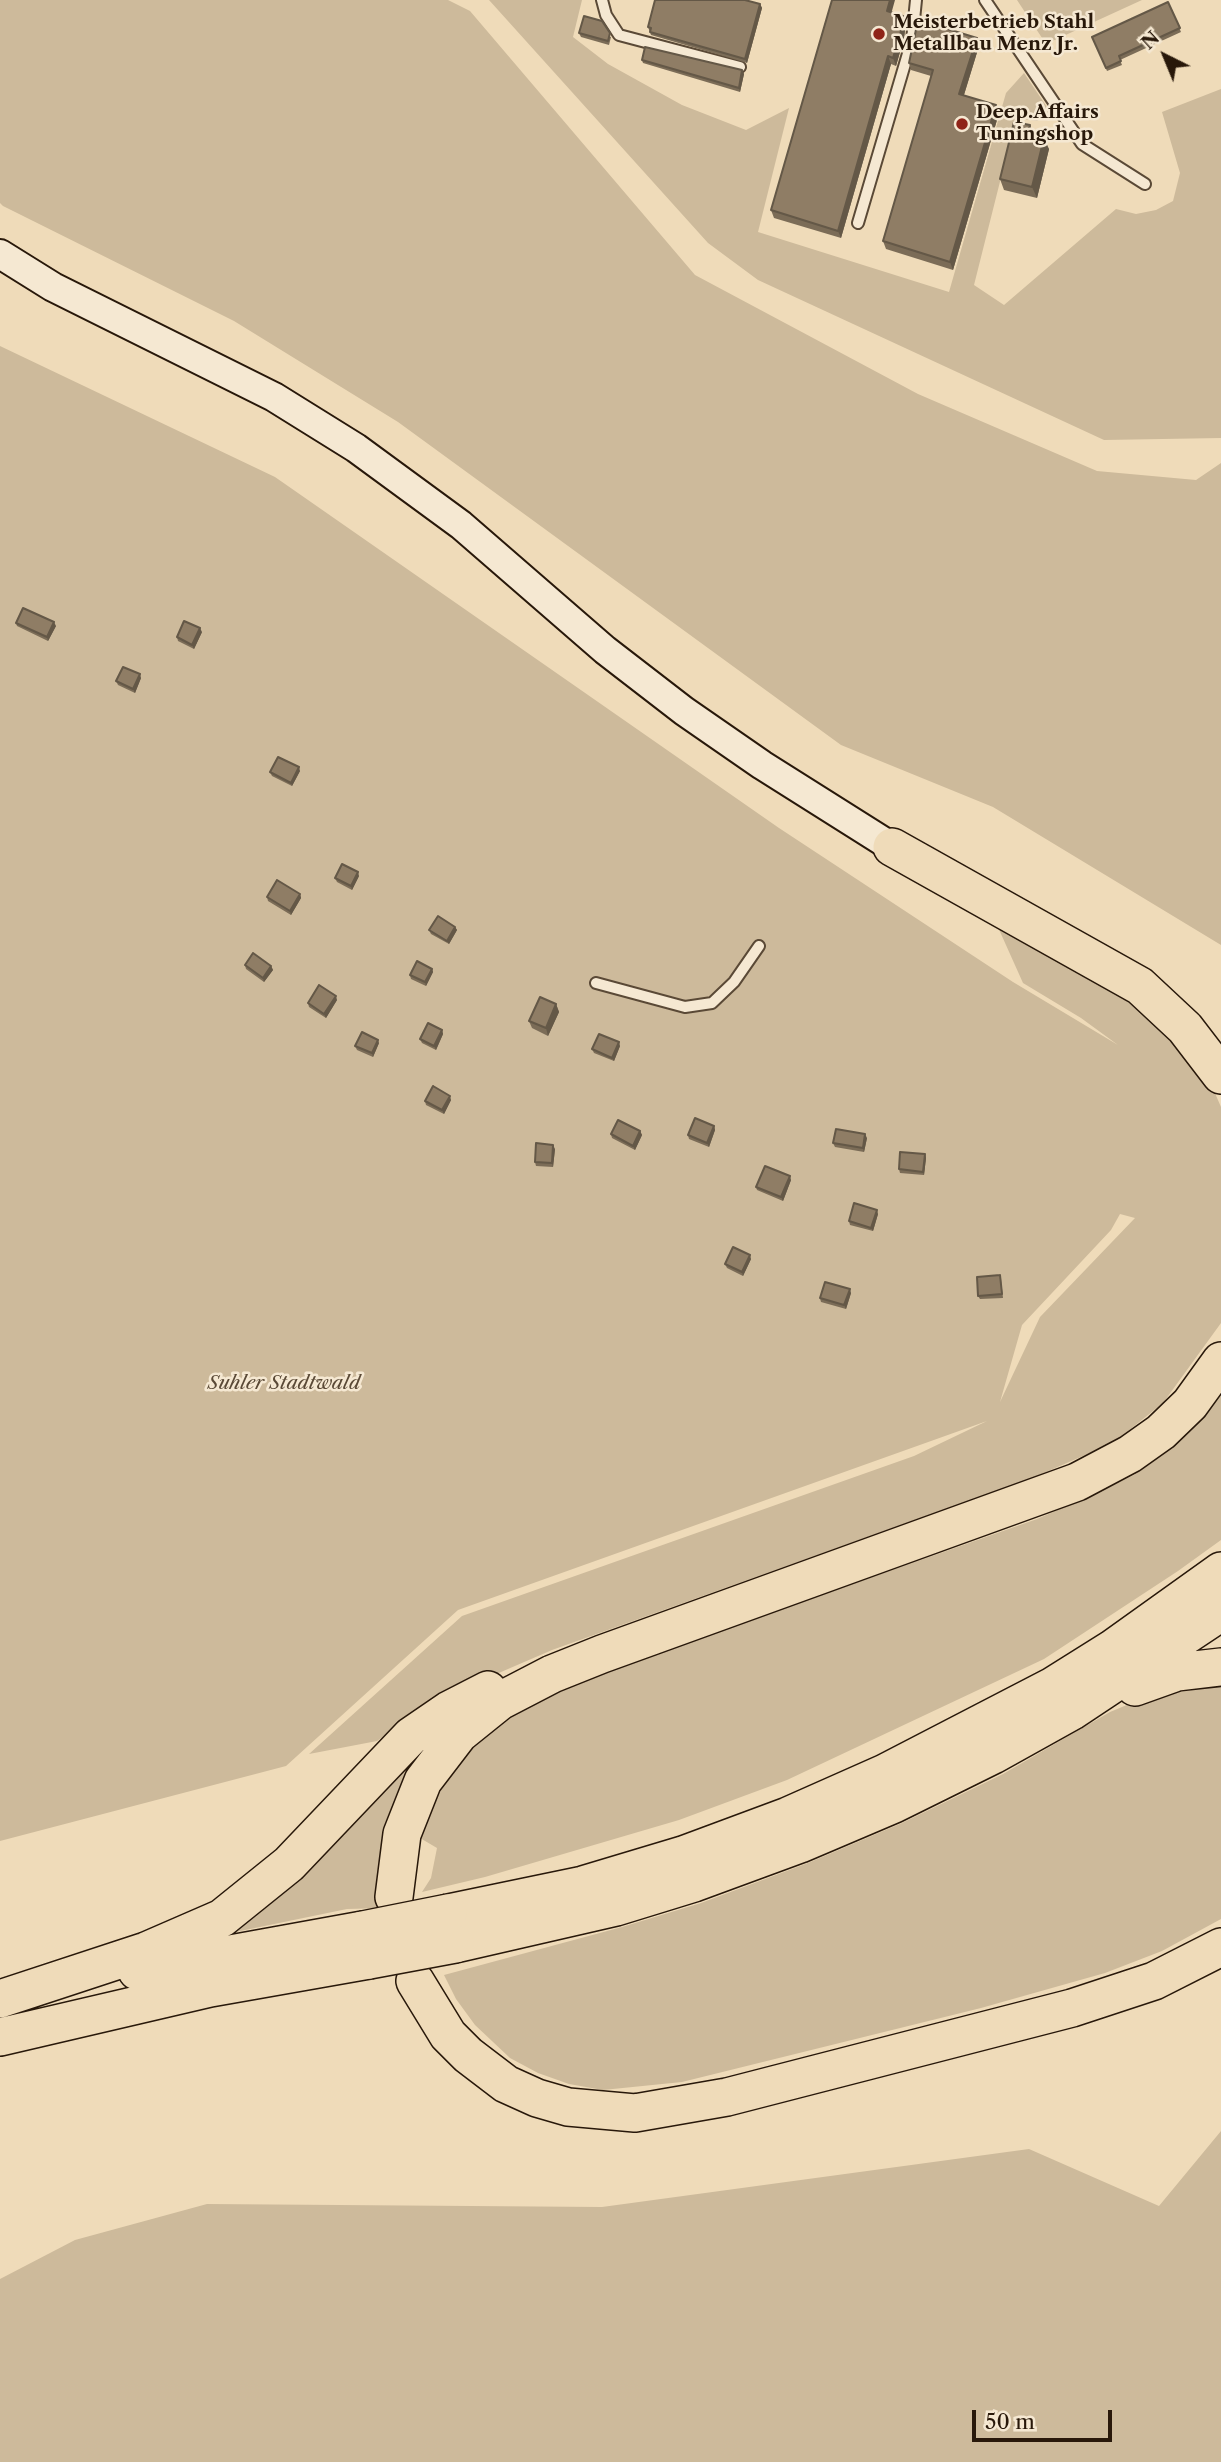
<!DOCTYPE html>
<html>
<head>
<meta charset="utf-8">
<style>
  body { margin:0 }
  #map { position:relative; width:1221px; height:2462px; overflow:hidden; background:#efdbb9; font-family:"Libre Caslon Text",serif }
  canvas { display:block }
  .north { position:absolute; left:1130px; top:21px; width:70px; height:70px; -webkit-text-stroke:5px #f5e8d2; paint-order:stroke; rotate:317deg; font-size:19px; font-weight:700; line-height:28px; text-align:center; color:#28180a }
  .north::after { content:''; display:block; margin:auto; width:24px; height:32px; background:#28180a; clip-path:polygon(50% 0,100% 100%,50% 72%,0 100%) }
  .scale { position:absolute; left:972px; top:2410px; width:140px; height:32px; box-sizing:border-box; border:4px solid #28180a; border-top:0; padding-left:9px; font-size:21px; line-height:24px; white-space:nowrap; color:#28180a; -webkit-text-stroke:5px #f5e8d2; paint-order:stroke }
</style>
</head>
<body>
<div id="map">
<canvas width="1221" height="2462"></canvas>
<div class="north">N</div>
<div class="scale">50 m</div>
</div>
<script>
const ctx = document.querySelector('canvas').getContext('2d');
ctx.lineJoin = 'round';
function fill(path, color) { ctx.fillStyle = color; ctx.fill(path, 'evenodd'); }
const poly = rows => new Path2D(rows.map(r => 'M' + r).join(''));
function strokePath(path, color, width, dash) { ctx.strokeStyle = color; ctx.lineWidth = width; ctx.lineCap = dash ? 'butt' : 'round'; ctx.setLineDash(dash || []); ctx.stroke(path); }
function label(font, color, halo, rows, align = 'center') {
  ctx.font = font + ' "Libre Caslon Text",serif'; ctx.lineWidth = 5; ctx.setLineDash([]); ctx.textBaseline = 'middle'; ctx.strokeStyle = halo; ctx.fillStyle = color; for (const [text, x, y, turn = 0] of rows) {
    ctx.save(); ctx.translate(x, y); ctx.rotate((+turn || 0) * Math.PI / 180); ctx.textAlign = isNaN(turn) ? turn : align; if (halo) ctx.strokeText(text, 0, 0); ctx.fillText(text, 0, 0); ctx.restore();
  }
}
fill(poly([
  [0,0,448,0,470,11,695,275,918,394,1097,471,1196,480,1221,463,1221,945,993,807,841,745,398,422,234,321,3,206,0,203],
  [489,0,582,0,573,37,608,64,682,105,746,130,789,108,758,232,949,292,1006,93,1024,73,1051,113,1037,121,1016,118,974,285,1004,305,1116,209,1136,214,1156,210,1173,201,1180,173,1162,112,1221,89,1221,438,1104,440,758,280,708,243],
  [1017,0,1142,0,1046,44],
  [0,346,275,477,779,828,1013,982,1118,1045,1081,1018,1023,983,997,925,1136,994,1211,1084,1221,1107,1221,1323,1163,1403,1113,1443,1032,1478,552,1650,427,1704,377,1741,309,1754,462,1616,914,1456,987,1421,458,1610,286,1766,0,1841],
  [1120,1214,1135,1218,1040,1317,1000,1402,1022,1325,1111,1230],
  [1221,1394,1221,1540,1178,1571,1044,1659,787,1780,679,1820,485,1877,422,1892,431,1878,437,1848,420,1838,432,1805,467,1749,519,1709,612,1669,1037,1519,1097,1493,1134,1475,1164,1454,1193,1428],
  [1221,1682,1221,1919,1162,1951,1105,1973,981,2008,682,2082,603,2090,569,2084,538,2073,510,2058,475,2025,456,1999,444,1975,622,1927,701,1903,808,1863,902,1823,1003,1774,1110,1712,1177,1684],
  [412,1760,382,1830,381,1870,386,1908,347,1909,216,1936],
  [1221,2131,1221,2462,0,2462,0,2279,75,2240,207,2204,602,2207,1029,2149,1159,2206]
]), '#cdba9b');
const lane = poly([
  [602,0,606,15,619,35,740,67],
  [985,0,1082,144,1145,184],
  [858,223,912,40,916,0],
  [596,983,685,1007,712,1003,734,982,759,946]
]);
const secondary = poly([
  [0,254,53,287,274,397,356,448,461,525,605,650,684,711,762,765,892,847]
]);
const highway = poly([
  [892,847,1140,986,1185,1028,1221,1075],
  [1135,1687,1177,1672,1221,1667],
  [394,1897,402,1834,423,1781,459,1734,500,1701,552,1674,602,1654,1077,1482,1130,1454,1161,1432,1190,1404,1221,1361],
  [448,1913,583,1885,683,1855,788,1816,885,1773,1053,1686,1112,1649,1221,1571],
  [455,1944,616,1907,694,1883,800,1844,894,1804,993,1755,1072,1711,1221,1612],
  [137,1971,363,1930],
  [415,1981,448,2035,468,2055,506,2084,537,2098,568,2107,635,2113,727,2097,1072,2008,1154,1981,1221,1947],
  [0,1999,146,1951,222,1918,289,1864,411,1736,449,1710,488,1690],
  [0,2037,210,1988,369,1960]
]);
strokePath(lane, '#5a4936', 14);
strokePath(secondary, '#28180a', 32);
strokePath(highway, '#28180a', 40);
strokePath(lane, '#f5e8d2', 10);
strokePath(secondary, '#f5e8d2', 28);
strokePath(highway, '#efdbb9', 37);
const highwayBridge = poly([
  [363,1930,448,1913],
  [369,1960,455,1944]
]);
strokePath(highwayBridge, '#28180a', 40, []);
strokePath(highwayBridge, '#efdbb9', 37);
fill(poly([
  [1168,2,1181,32,1120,60,1122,65,1107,71,1092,37],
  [760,4,762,8,747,63,651,35,648,27],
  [891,12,906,23,904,38,896,66,891,64,841,238,774,218,771,210],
  [579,33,611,37,609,45,581,37],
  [977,38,979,46,964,95,999,113,953,270,886,249,883,241,931,76,911,70,909,63],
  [642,60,742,70,744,74,740,92,643,63],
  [1030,125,1034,135,1049,149,1037,198,1004,190,1000,179],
  [16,623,56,626,48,641,17,626],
  [202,632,194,649,178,641,177,637],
  [141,678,135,693,118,685,116,681],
  [300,771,292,786,272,776,270,772],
  [359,876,352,890,337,882,335,878],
  [300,894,301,898,291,915,268,901,267,897],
  [455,927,457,930,449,944,431,934,429,930],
  [245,965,271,966,273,970,264,982,246,969],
  [432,969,433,972,426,986,411,979,410,975],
  [337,1000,326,1018,309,1007,308,1003],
  [556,1004,559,1012,548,1036,532,1028,529,1021],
  [442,1030,443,1034,436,1050,422,1043,420,1039],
  [379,1043,373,1057,357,1050,355,1046],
  [620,1046,614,1061,594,1053,592,1049],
  [451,1100,444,1114,426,1105,425,1101],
  [714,1126,715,1130,709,1147,689,1139,688,1135],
  [640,1131,642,1135,635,1150,612,1138,611,1134],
  [867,1138,864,1152,835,1147,833,1143],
  [555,1149,553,1167,536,1166,535,1162],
  [925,1154,926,1158,924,1175,900,1173,899,1169],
  [791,1180,783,1201,757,1190,756,1187],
  [878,1214,873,1231,850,1225,849,1221],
  [751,1259,743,1276,727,1268,725,1264],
  [1000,1275,1001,1279,1003,1298,980,1299,978,1296],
  [851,1293,846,1309,821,1302,820,1298]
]), '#7b6c57');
fill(poly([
  [890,0,895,0,890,18,887,11],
  [760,4,762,8,747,63,745,59],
  [903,16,906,23,904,38,896,66,893,58],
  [977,38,979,46,962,101,959,94],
  [888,56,891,64,841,238,838,231],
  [742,70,744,74,740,92,739,88],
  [996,105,999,113,953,270,950,262],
  [1030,125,1034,137,1028,134],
  [1044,138,1049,149,1037,198,1032,187],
  [54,622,56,626,48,641,47,637],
  [200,628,202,632,194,649,192,645],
  [140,674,141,678,135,693,133,689],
  [299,767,300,771,292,786,291,783],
  [358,872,359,876,352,890,351,886],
  [300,894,301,898,291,915,290,911],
  [455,927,457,930,449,944,447,941],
  [271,966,273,970,264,982,263,978],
  [432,969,433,972,426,986,425,982],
  [336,996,337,1000,326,1018,324,1014],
  [556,1004,559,1012,548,1036,546,1028],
  [442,1030,443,1034,436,1050,434,1046],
  [378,1040,379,1043,373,1057,372,1053],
  [619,1042,620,1046,614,1061,612,1058],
  [450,1096,451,1100,444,1114,442,1110],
  [714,1126,715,1130,709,1147,707,1143],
  [640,1131,642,1135,635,1150,633,1146],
  [865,1134,867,1138,864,1152,863,1148],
  [553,1145,555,1149,553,1167,552,1163],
  [925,1154,926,1158,924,1175,923,1172],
  [790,1176,791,1180,783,1201,781,1197],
  [877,1210,878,1214,873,1231,871,1228],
  [750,1255,751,1259,743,1276,742,1272],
  [850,1289,851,1293,846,1309,844,1305]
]), '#645847');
const building = poly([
  [655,0,745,0,760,4,745,59,650,32,651,28,648,27,655,0],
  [832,0,890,0,887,11,903,16,901,31,893,58,888,56,838,231,771,210,832,0],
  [1168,2,1180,28,1119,56,1121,61,1106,68,1092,37,1168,2],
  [584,16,602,21,610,33,608,41,579,33,584,16],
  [918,20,977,38,959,94,996,105,950,262,883,241,933,70,909,63,918,20],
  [645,47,742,70,739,88,642,60,645,47],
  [1014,122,1030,125,1028,134,1044,138,1032,187,1000,179,1014,122],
  [23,608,54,622,47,637,16,623,23,608],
  [184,621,200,628,192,645,177,637,184,621],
  [123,667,140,674,133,689,116,681,123,667],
  [278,757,299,767,291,783,270,772,278,757],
  [342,864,358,872,351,886,335,878,342,864],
  [277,880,300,894,290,911,267,897,277,880],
  [438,916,455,927,447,941,429,930,438,916],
  [253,953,271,966,263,978,245,965,253,953],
  [417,961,432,969,425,982,410,975,417,961],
  [319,985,336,996,324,1014,308,1003,319,985],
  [540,997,556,1004,546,1028,529,1021,540,997],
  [428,1023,442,1030,434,1046,420,1039,428,1023],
  [362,1032,378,1040,372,1053,355,1046,362,1032],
  [599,1034,619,1042,612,1058,592,1049,599,1034],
  [433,1086,450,1096,442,1110,425,1101,433,1086],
  [695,1118,714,1126,707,1143,688,1135,695,1118],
  [618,1120,640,1131,633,1146,611,1134,618,1120],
  [836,1129,865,1134,863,1148,833,1143,836,1129],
  [536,1143,553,1145,552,1163,535,1162,536,1143],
  [900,1152,925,1154,923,1172,899,1169,900,1152],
  [765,1166,790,1176,781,1197,756,1187,765,1166],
  [854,1203,877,1210,871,1228,849,1221,854,1203],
  [733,1247,750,1255,742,1272,725,1264,733,1247],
  [1000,1275,1002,1294,978,1296,977,1277,1000,1275],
  [825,1282,850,1289,844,1305,820,1298,825,1282]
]);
fill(building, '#8f7d65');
strokePath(building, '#645847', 2);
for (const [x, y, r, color] of [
  [879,34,7,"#8f2418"],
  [962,124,7,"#8f2418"]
]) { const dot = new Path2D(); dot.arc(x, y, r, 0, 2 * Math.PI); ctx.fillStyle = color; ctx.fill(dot); strokePath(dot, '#f5e8d2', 2.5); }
label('bold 19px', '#28180a', '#f5e8d2', [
  ["Meisterbetrieb Stahl",893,23],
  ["Metallbau Menz Jr.",893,45],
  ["Deep.Affairs",976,113],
  ["Tuningshop",976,135]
], 'left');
label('italic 19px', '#5a4936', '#f5e8d2', [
  ["Suhler Stadtwald",284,1384]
]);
</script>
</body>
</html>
